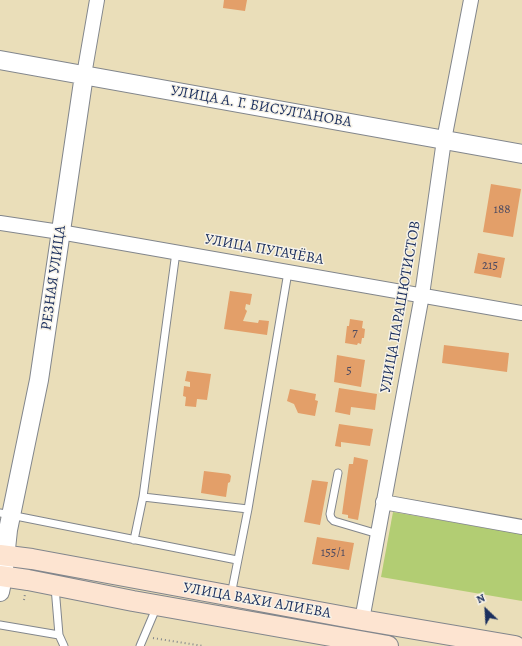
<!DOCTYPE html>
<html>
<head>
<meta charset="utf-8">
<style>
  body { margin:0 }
  #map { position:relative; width:522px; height:646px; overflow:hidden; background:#eadeb9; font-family:Alegreya,serif }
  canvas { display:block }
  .north { position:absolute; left:466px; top:590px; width:40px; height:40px; -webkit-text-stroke:3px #f7f3e8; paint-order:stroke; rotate:335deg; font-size:11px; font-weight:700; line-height:16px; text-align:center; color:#1b2f5e }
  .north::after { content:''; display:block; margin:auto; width:14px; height:18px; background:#1b2f5e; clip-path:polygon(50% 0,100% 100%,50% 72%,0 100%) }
</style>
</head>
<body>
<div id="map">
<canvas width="522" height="646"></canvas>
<div class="north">N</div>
</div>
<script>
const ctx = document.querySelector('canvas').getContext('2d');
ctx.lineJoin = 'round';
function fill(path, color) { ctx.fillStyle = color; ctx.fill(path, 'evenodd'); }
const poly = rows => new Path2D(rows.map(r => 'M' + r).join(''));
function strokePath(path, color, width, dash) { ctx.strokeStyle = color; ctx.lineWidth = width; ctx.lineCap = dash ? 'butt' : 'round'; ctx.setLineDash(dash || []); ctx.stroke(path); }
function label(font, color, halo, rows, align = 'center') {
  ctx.font = font + ' Alegreya,serif'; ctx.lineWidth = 3; ctx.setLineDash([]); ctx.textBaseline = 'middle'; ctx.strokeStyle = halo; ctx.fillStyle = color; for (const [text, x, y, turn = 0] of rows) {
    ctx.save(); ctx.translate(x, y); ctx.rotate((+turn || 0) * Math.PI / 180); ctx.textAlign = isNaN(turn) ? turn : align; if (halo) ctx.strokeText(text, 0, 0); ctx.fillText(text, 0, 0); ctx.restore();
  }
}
fill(poly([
  [393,512,522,534,522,601,381,577]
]), '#b2cd73');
fill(poly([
  [224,0,247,0,245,11,223,8],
  [491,184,521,189,513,237,483,232],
  [478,253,505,258,501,278,474,273],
  [230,291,252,294,250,305,246,304,245,309,247,311,243,321,258,323,259,320,269,321,267,335,224,329],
  [350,319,363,321,362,328,365,329,364,338,362,338,361,344,358,343,357,345,345,343,347,326,349,326],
  [444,345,509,353,507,372,442,363],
  [337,355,365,360,361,387,334,382],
  [187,371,211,374,207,400,197,399,196,407,185,406,186,397,183,396,184,386,190,387,190,382,185,381],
  [339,388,377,394,375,410,351,407,350,415,335,412],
  [290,389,316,394,315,400,318,401,315,416,298,413,294,404,287,401],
  [339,424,373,429,370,446,341,442,341,447,335,446],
  [354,457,368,460,358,520,348,518,348,515,342,514,349,464,353,464],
  [204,471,229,474,231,476,230,482,228,483,226,497,201,493],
  [312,480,328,482,320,525,304,522],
  [317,537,354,543,349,570,312,564]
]), '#e39f69');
const service = poly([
  [176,252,143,497,248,509],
  [338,473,330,514,331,518,334,521,378,534],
  [0,513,237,560],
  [134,540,143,497],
  [55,587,59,635,64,646],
  [231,595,248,509,288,272],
  [0,625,59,635],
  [140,646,157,606]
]);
const minor = poly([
  [84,75,97,0],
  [0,223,60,232,522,313],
  [383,502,522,527],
  [362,620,422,295,444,140,471,0]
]);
const tertiary = poly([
  [0,60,522,154],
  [0,592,3,577,8,530,39,380,84,75]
]);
const secondary = poly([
  [0,555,32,559,362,620,515,646],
  [0,576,28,580,133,601,388,646]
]);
strokePath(service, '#82868c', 9);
strokePath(minor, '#82868c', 16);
strokePath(tertiary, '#82868c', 20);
strokePath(secondary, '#82868c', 22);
strokePath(poly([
  [24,600,25,594],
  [153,638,203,646]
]), '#82868c', 2, [1, 3]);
strokePath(service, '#fff', 7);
strokePath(minor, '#fff', 14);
strokePath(tertiary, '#fff', 18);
strokePath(secondary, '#fde4d1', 20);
label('13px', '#4d4b61', null, [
  ["188",502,210],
  ["215",490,266],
  ["7",355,333],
  ["5",349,371],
  ["155/1",333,553]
]);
label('15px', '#1b2f5e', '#f7f3e8', [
  ["УЛИЦА А. Г. БИСУЛТАНОВА",261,107,10],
  ["УЛИЦА ПУГАЧЁВА",264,250,10],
  ["РЕЗНАЯ УЛИЦА",54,278,-82],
  ["УЛИЦА ПАРАШЮТИСТОВ",401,307,-80],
  ["УЛИЦА ВАХИ АЛИЕВА",257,601,10]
]);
</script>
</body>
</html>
